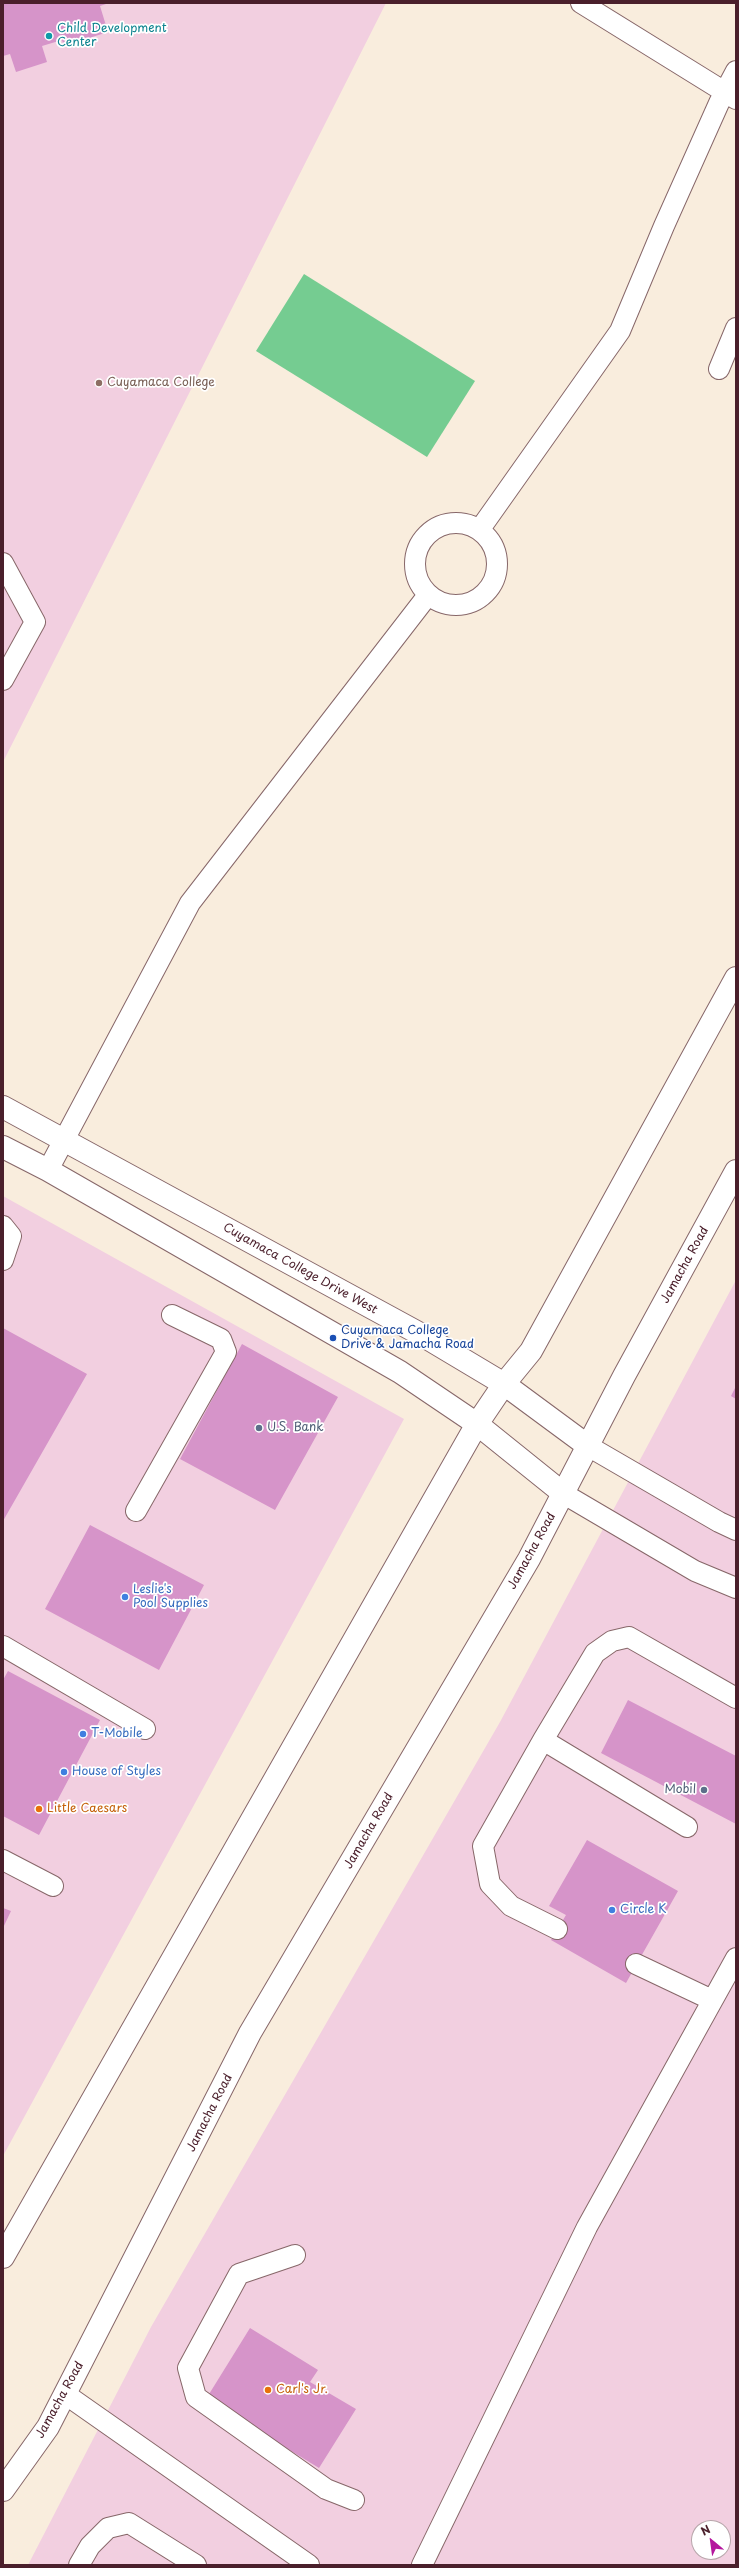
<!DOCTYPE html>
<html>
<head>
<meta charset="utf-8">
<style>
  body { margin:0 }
  #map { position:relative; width:739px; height:2568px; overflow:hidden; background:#f9eddd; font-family:"Playpen Sans",sans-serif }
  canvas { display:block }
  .frame { position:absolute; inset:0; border:4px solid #4a1f2b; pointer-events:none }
  .north { position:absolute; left:691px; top:2520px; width:40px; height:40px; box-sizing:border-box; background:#fff; border:1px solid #b7a5aa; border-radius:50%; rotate:331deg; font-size:11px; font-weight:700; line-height:16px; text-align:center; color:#4a1f2b }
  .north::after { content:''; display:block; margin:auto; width:14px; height:18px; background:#b5179e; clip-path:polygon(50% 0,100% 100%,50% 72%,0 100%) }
</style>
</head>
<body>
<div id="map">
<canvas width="739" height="2568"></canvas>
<div class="frame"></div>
<div class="north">N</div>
</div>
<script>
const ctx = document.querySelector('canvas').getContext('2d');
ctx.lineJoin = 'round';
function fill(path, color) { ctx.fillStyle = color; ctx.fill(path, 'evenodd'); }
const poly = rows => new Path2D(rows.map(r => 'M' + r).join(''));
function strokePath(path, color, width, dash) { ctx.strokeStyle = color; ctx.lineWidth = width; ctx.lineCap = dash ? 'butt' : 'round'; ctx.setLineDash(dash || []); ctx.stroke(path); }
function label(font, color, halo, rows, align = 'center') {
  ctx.font = font + ' "Playpen Sans",sans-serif'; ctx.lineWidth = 3.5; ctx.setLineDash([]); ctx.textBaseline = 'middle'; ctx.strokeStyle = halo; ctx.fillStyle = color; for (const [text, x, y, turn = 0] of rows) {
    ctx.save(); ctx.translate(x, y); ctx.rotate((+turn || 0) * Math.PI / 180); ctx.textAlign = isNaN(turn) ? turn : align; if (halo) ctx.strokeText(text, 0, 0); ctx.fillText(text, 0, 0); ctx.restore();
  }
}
fill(poly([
  [3,3,386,3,3,762],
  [3,1196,404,1419,3,2156],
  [736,1280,736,2565,28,2565,151,2327,500,1722],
  [699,2528,723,2528,723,2552,699,2552]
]), '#f2cfe0');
fill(poly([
  [304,274,475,381,427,457,256,351]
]), '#75cc91');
fill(poly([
  [3,3,109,3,100,6,108,32,64,46,62,40,42,46,47,62,16,72,10,54,3,56],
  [3,1328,87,1374,3,1521],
  [242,1344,338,1397,275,1510,180,1459],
  [736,1386,736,1399,731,1396],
  [90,1525,204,1585,159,1670,45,1609],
  [8,1671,100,1720,39,1835,3,1816,3,1680],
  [628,1700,736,1756,736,1824,601,1753],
  [587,1840,678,1891,626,1983,551,1940,566,1915,549,1906],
  [3,1908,11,1911,3,1928],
  [250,2328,318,2370,310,2382,356,2409,319,2468,206,2399]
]), '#d694c9');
const lane = poly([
  [581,3,736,99],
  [719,369,736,328],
  '415 564a41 41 0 1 1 82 0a41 41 0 1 1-82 0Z',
  [480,529,620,331,664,226,719,103,736,71],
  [3,563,35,622,3,680],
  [48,1170,190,903,428,595],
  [3,1226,11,1236,3,1260],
  [588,1446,719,1522,736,1530],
  [564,1494,695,1571,736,1588],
  [136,1511,226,1352,221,1339,172,1315],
  [3,1646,145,1729],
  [543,1740,483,1846,490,1884,511,1906,557,1929],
  [687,1827,543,1740,595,1653,612,1641,629,1637,736,1698],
  [3,1860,53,1886],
  [636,1964,712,2000],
  [295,2255,239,2274,188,2368,196,2397,326,2489,354,2500],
  [65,2394,309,2565],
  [79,2565,90,2546,108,2528,129,2523,196,2565],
  [422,2565,587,2227,736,1958]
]);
const secondary = poly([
  [3,1107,422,1335,504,1384,588,1446],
  [3,1147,48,1170,400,1372,477,1424,564,1494]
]);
const primary = poly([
  [3,2257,477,1424,504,1384,531,1351,736,978],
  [3,2490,48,2427,250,2033,529,1559,624,1376,736,1171]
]);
strokePath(lane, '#876769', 22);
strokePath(secondary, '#876769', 24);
strokePath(primary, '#876769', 24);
strokePath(lane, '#fff', 20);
strokePath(secondary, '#fff', 22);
strokePath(primary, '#fff', 22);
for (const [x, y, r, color] of [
  [49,36,4,"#0f9aa8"],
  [99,383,4,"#8d6e63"],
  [333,1338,4,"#1a4fb4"],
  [259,1428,4,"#5c6f8a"],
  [125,1597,4,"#3f7fe0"],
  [83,1734,4,"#3f7fe0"],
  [64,1772,4,"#3f7fe0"],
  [704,1790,4,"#5c6f8a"],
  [39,1809,4,"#e8710a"],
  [612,1910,4,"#3f7fe0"],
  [268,2390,4,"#e8710a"]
]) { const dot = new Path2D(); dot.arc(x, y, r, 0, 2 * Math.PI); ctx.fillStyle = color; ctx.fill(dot); strokePath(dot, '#fff', 1.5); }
label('12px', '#0d838f', '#fff', [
  ["Child Development",57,29],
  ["Center",57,43]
], 'left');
label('12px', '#785e54', '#fff', [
  ["Cuyamaca College",107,383]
], 'left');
label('12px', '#4a1f2b', '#fff', [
  ["Jamacha Road",685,1265,-61],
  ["Cuyamaca College Drive West",300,1269,29],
  ["Jamacha Road",532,1551,-61],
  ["Jamacha Road",369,1831,-60],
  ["Jamacha Road",210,2113,-63],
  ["Jamacha Road",60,2400,-61]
]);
label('12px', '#164399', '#fff', [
  ["Cuyamaca College",341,1331],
  ["Drive & Jamacha Road",341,1345]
], 'left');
label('12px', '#4e5e75', '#fff', [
  ["U.S. Bank",267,1428],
  ["Mobil",696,1790,"right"]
], 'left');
label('12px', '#366cbe', '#fff', [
  ["Leslie's",133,1590],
  ["Pool Supplies",133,1604],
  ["T-Mobile",91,1734],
  ["House of Styles",72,1772],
  ["Circle K",620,1910]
], 'left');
label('12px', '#c56008', '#fff', [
  ["Little Caesars",47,1809],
  ["Carl's Jr.",276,2390]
], 'left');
</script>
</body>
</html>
